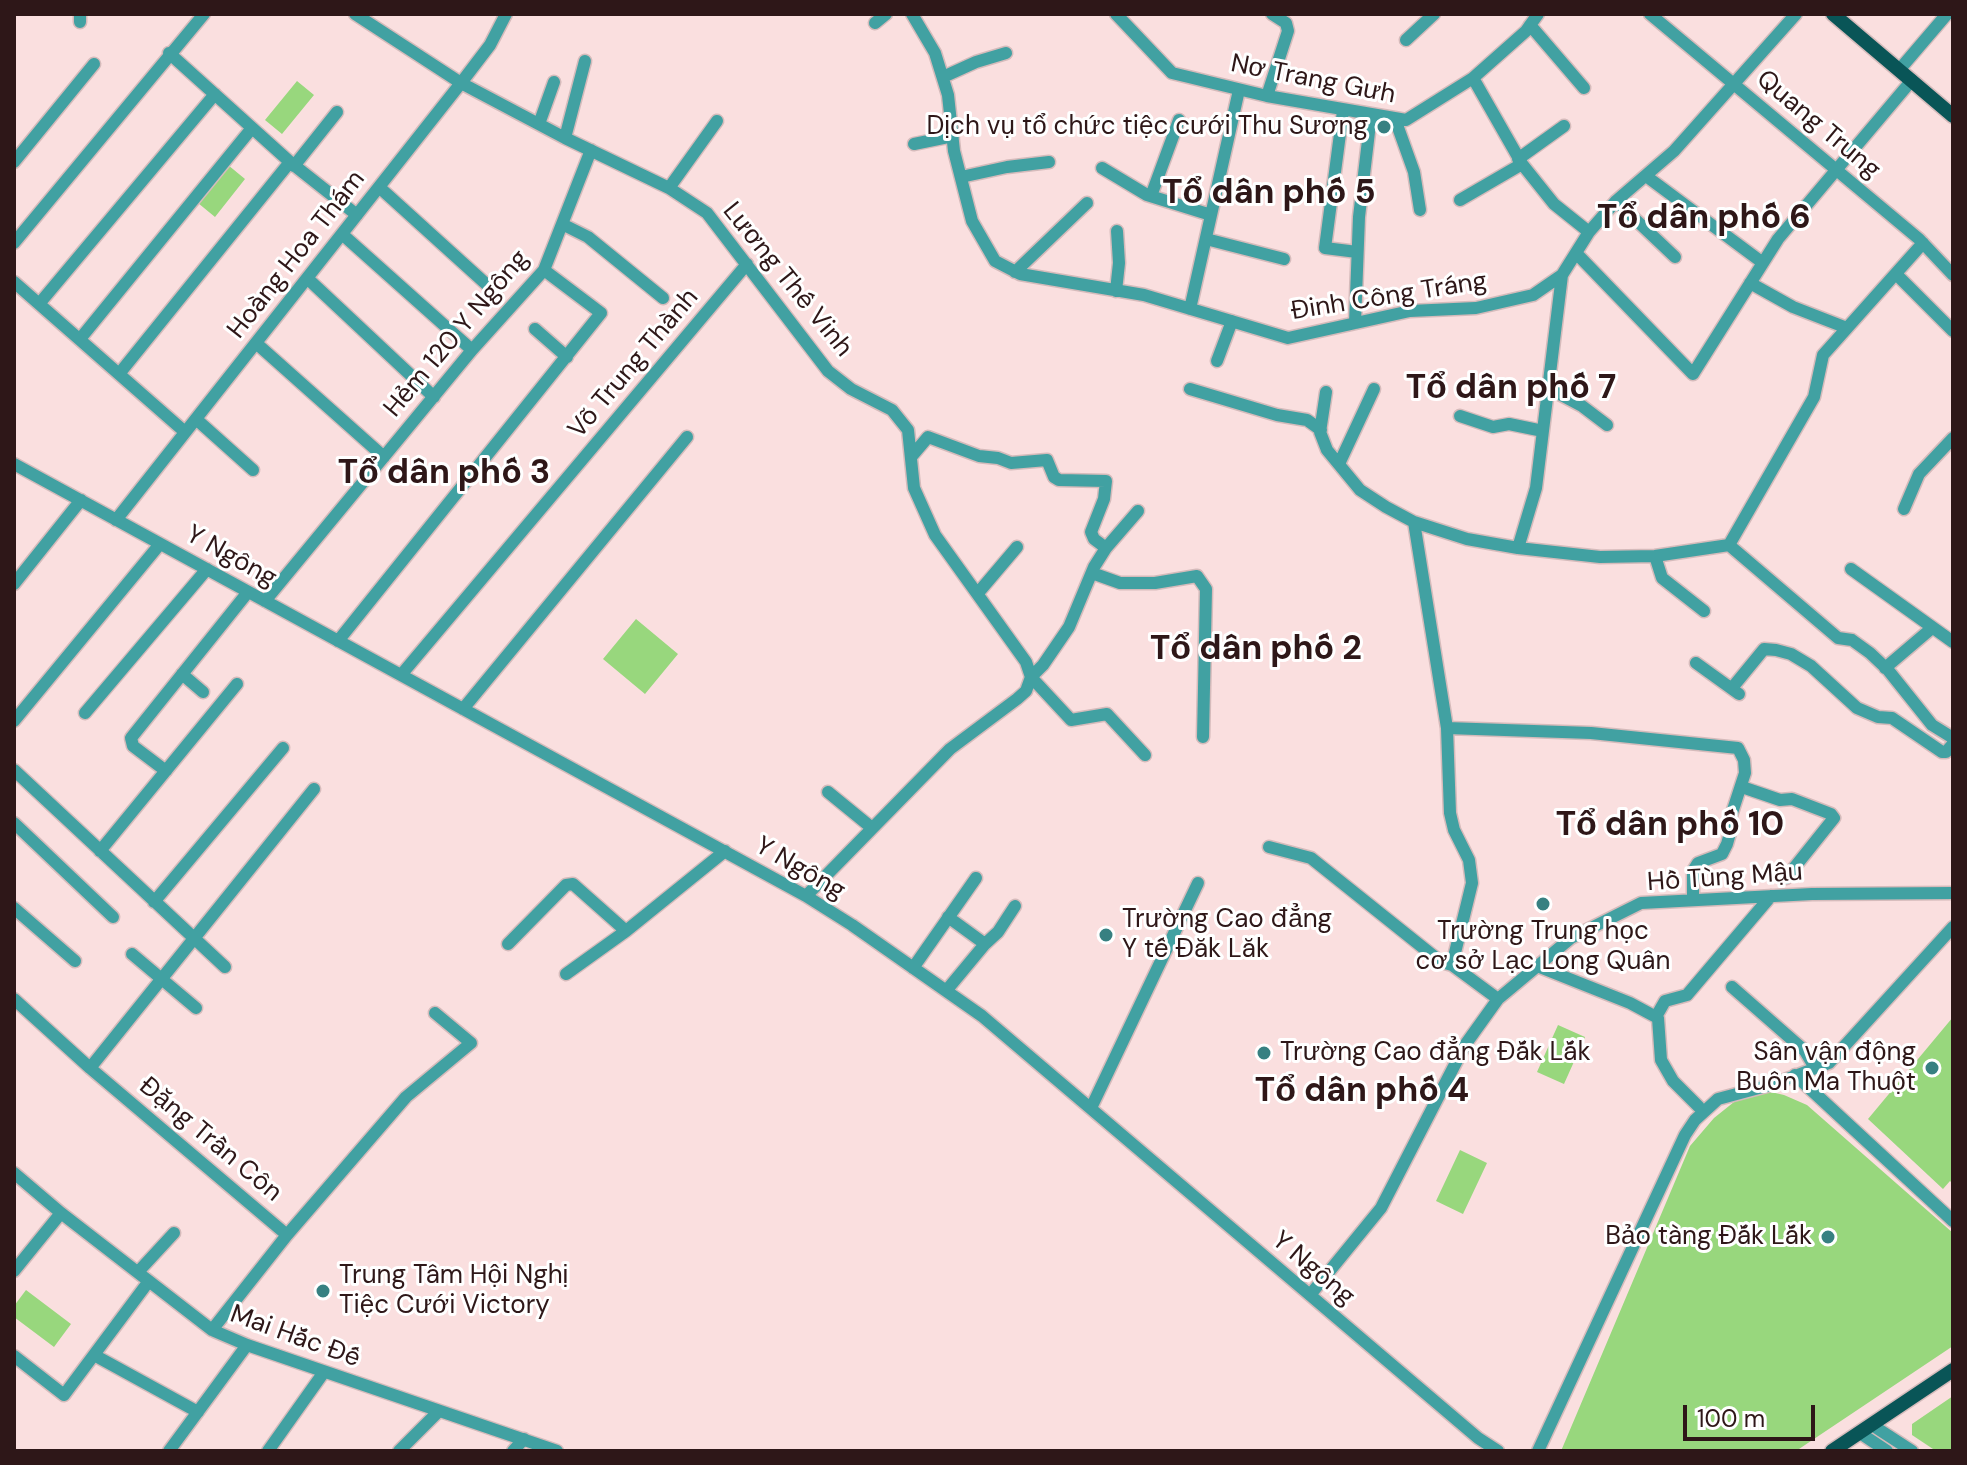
<!DOCTYPE html>
<html>
<head>
<meta charset="utf-8">
<style>
  body { margin:0 }
  #map { position:relative; width:1967px; height:1465px; overflow:hidden; background:#fadfdf; font-family:"DM Sans",sans-serif }
  canvas { display:block }
  .frame { position:absolute; inset:0; border:16px solid #2e1718; pointer-events:none }
  .scale { position:absolute; left:1683px; top:1405px; width:132px; height:36px; box-sizing:border-box; border:4px solid #2e1718; border-top:0; padding-left:10px; font-size:24px; line-height:28px; white-space:nowrap; color:#2e1718; -webkit-text-stroke:6px #fff; paint-order:stroke }
</style>
</head>
<body>
<div id="map">
<canvas width="1967" height="1465"></canvas>
<div class="frame"></div>
<div class="scale">100 m</div>
</div>
<script>
const ctx = document.querySelector('canvas').getContext('2d');
ctx.lineJoin = 'round';
function fill(path, color) { ctx.fillStyle = color; ctx.fill(path, 'evenodd'); }
const poly = rows => new Path2D(rows.map(r => 'M' + r).join(''));
function strokePath(path, color, width, dash) { ctx.strokeStyle = color; ctx.lineWidth = width; ctx.lineCap = dash ? 'butt' : 'round'; ctx.setLineDash(dash || []); ctx.stroke(path); }
function label(font, color, halo, rows, align = 'center') {
  ctx.font = font + ' "DM Sans",sans-serif'; ctx.lineWidth = 6; ctx.setLineDash([]); ctx.textBaseline = 'middle'; ctx.strokeStyle = halo; ctx.fillStyle = color; for (const [text, x, y, turn = 0] of rows) {
    ctx.save(); ctx.translate(x, y); ctx.rotate((+turn || 0) * Math.PI / 180); ctx.textAlign = isNaN(turn) ? turn : align; if (halo) ctx.strokeText(text, 0, 0); ctx.fillText(text, 0, 0); ctx.restore();
  }
}
fill(poly([
  [297,81,314,95,282,134,265,120],
  [228,165,245,179,215,217,198,203],
  [636,619,678,654,645,694,603,659],
  [1953,1017,1953,1184,1950,1181,1943,1189,1868,1119],
  [1558,1025,1585,1037,1564,1084,1537,1072],
  [1771,1092,1784,1095,1807,1105,1953,1233,1953,1346,1796,1451,1561,1451,1690,1146,1714,1118,1739,1098,1755,1093],
  [1460,1150,1487,1163,1463,1214,1436,1201],
  [26,1290,71,1324,54,1347,14,1317,14,1306],
  [1953,1396,1953,1451,1936,1451,1912,1435,1912,1424]
]), '#98d77d');
const minor = poly([
  [355,14,461,83,565,138,669,188,707,213,828,371,851,389,892,410,908,430,914,488,935,535,1026,662,1031,677,1026,691,1017,699,950,749,806,896],
  [912,14,935,53,948,95,954,151,972,221,995,261,1020,274,1144,295,1288,338,1410,311,1476,308,1533,295,1562,275,1589,232,1616,201,1674,151,1796,14],
  [1116,14,1172,73,1267,96,1406,120,1473,78,1526,31,1538,14],
  [1650,14,1919,239,1953,275],
  [80,22,80,14],
  [875,23,886,14],
  [1530,25,1584,88],
  [1406,40,1434,14],
  [169,53,290,162,357,215],
  [1900,69,1947,14],
  [943,77,976,62,1006,53],
  [1473,78,1522,164,1554,204,1589,232],
  [1267,96,1288,31,1286,23,1272,14],
  [1343,111,1325,248,1357,252],
  [1395,119,1414,172,1420,210],
  [539,124,554,82],
  [565,138,585,61],
  [914,144,953,136],
  [1518,159,1564,126],
  [14,162,94,64],
  [294,166,337,112],
  [1102,168,1147,195,1211,215],
  [1646,176,1763,263],
  [961,177,1007,167,1049,162],
  [379,187,496,293],
  [669,188,717,121],
  [1151,196,1179,120],
  [1460,200,1522,164],
  [1616,201,1675,257],
  [562,224,588,237,663,298],
  [342,234,472,350],
  [1206,239,1284,259],
  [14,243,204,14],
  [1576,253,1693,374,1778,239,1912,80],
  [1015,272,1087,203],
  [1896,274,1953,331],
  [307,278,434,397],
  [14,282,185,432],
  [1750,283,1793,307,1847,328],
  [1116,291,1119,263,1117,231],
  [39,304,215,94],
  [1190,309,1239,90],
  [1355,323,1359,217,1371,115],
  [535,329,567,357],
  [80,339,252,128],
  [256,343,384,457],
  [1217,361,1232,321],
  [119,374,290,162],
  [1548,388,1582,406,1607,425],
  [1190,389,1277,415,1307,420,1321,430],
  [1326,392,1320,432,1327,450,1360,490,1386,507,1414,522,1467,539,1518,548,1600,557,1655,556,1729,545,1838,638,1852,640,1870,653,1888,670,1932,725,1953,738],
  [1460,416,1493,427,1509,424,1543,431],
  [196,419,253,470],
  [911,457,928,437,979,456,998,458,1011,463,1047,460,1054,477,1059,480,1106,481,1104,499,1091,532,1094,539,1106,548],
  [14,464,806,896,852,925,982,1016,1478,1438,1498,1451],
  [1339,464,1374,389],
  [1904,509,1919,474,1953,438],
  [1138,511,1106,548,1094,567,1069,627,1043,665,1031,677,1071,720,1107,714,1145,755],
  [116,520,461,83,490,45,506,14],
  [1414,522,1447,728,1450,813,1454,830,1469,860,1472,883,1452,965],
  [1729,545,1814,397,1823,355,1923,243],
  [1518,548,1536,488,1562,275],
  [1655,556,1662,578,1704,611],
  [1851,569,1953,642],
  [1092,573,1120,583,1155,583,1197,576,1206,589,1203,737],
  [14,584,81,500],
  [978,593,1017,547],
  [265,601,472,350,544,270,591,150],
  [338,641,601,313,544,270],
  [1696,663,1739,694],
  [1885,668,1932,628],
  [182,674,203,692],
  [401,675,747,264],
  [1732,688,1764,649,1776,650,1791,654,1811,666,1857,708,1878,717,1892,718,1942,752,1946,752,1953,744],
  [463,709,687,437],
  [85,713,207,569],
  [14,721,160,544],
  [1447,728,1591,733,1738,748,1744,760,1745,773,1730,819,1732,826,1727,844,1722,854,1698,863,1693,871,1693,900],
  [14,770,225,967],
  [166,771,133,746,131,738,248,592],
  [1742,787,1780,800,1792,799,1831,814,1834,818,1786,878],
  [828,792,872,828],
  [14,823,113,917],
  [1269,847,1311,858,1441,962,1452,965,1498,999],
  [100,851,237,684],
  [154,902,283,748],
  [14,908,75,961],
  [508,944,566,885,573,884,626,931],
  [985,944,998,932,1015,906],
  [132,954,196,1008],
  [1537,966,1630,1003,1658,1018,1661,1060,1673,1081,1699,1107],
  [913,968,976,878],
  [566,974,626,931,725,851],
  [1732,987,1805,1051,1815,1068],
  [946,991,985,944,948,917],
  [14,999,90,1068,287,1235,212,1330],
  [1657,1015,1665,1001,1687,995,1771,896],
  [90,1068,314,789],
  [1795,1075,1953,1221],
  [1091,1108,1198,883],
  [14,1173,61,1213,212,1330,247,1345,557,1451],
  [287,1235,406,1097,471,1043,435,1013],
  [14,1271,61,1213],
  [138,1272,174,1233],
  [1310,1295,1381,1208,1465,1045,1498,999,1571,938,1641,903,1812,894,1953,893],
  [94,1355,198,1412],
  [14,1356,64,1395,149,1281],
  [1872,1425,1912,1451],
  [1860,1433,1887,1451],
  [169,1451,247,1345],
  [268,1451,324,1372],
  [399,1451,439,1411],
  [513,1451,524,1439],
  [1538,1451,1685,1135,1695,1120,1718,1099,1774,1084,1829,1063,1953,927]
]);
const major = poly([
  [1833,14,1953,116],
  [1832,1451,1953,1370]
]);
strokePath(minor, '#d5bbbb', 15);
strokePath(major, '#d5bbbb', 17);
strokePath(minor, '#41a1a2', 12);
strokePath(major, '#095557', 14);
for (const [x, y, r, color] of [
  [1384,127,8,"#378081"],
  [1543,904,8,"#378081"],
  [1106,935,8,"#378081"],
  [1264,1053,8,"#378081"],
  [1932,1068,8,"#378081"],
  [1828,1237,8,"#378081"],
  [323,1291,8,"#378081"]
]) { const dot = new Path2D(); dot.arc(x, y, r, 0, 2 * Math.PI); ctx.fillStyle = color; ctx.fill(dot); strokePath(dot, '#fff', 3); }
label('26px', '#2e1718', '#fff', [
  ["Nơ Trang Gưh",1313,80,11],
  ["Quang Trung",1818,125,40],
  ["Hoàng Hoa Thám",297,255,-52],
  ["Lương Thế Vinh",787,280,51],
  ["Đinh Công Tráng",1389,297,-9],
  ["Hẻm 120 Y Ngông",457,334,-50],
  ["Võ Trung Thành",634,364,-50],
  ["Y Ngông",231,557,29],
  ["Y Ngông",800,869,30],
  ["Hồ Tùng Mậu",1725,878,-4],
  ["Đặng Trần Côn",210,1140,40],
  ["Y Ngông",1313,1269,40],
  ["Mai Hắc Đế",295,1337,20]
]);
label('26px', '#2e1718', '#fff', [
  ["Dịch vụ tổ chức tiệc cưới Thu Sương",1368,127],
  ["Trường Cao đẳng",1122,920,"left"],
  ["Y tế Đăk Lăk",1122,950,"left"],
  ["Trường Trung học",1543,932,"center"],
  ["cơ sở Lạc Long Quân",1543,962,"center"],
  ["Trường Cao đẳng Đắk Lắk",1280,1053,"left"],
  ["Sân vận động",1916,1053],
  ["Buôn Ma Thuột",1916,1083],
  ["Bảo tàng Đắk Lắk",1812,1237],
  ["Trung Tâm Hội Nghị",339,1276,"left"],
  ["Tiệc Cưới Victory",339,1306,"left"]
], 'right');
label('bold 34px', '#2e1718', '#fff', [
  ["Tổ dân phố 5",1269,194],
  ["Tổ dân phố 6",1704,219],
  ["Tổ dân phố 7",1511,389],
  ["Tổ dân phố 3",444,474],
  ["Tổ dân phố 2",1256,650],
  ["Tổ dân phố 10",1670,826],
  ["Tổ dân phố 4",1362,1092]
]);
</script>
</body>
</html>
